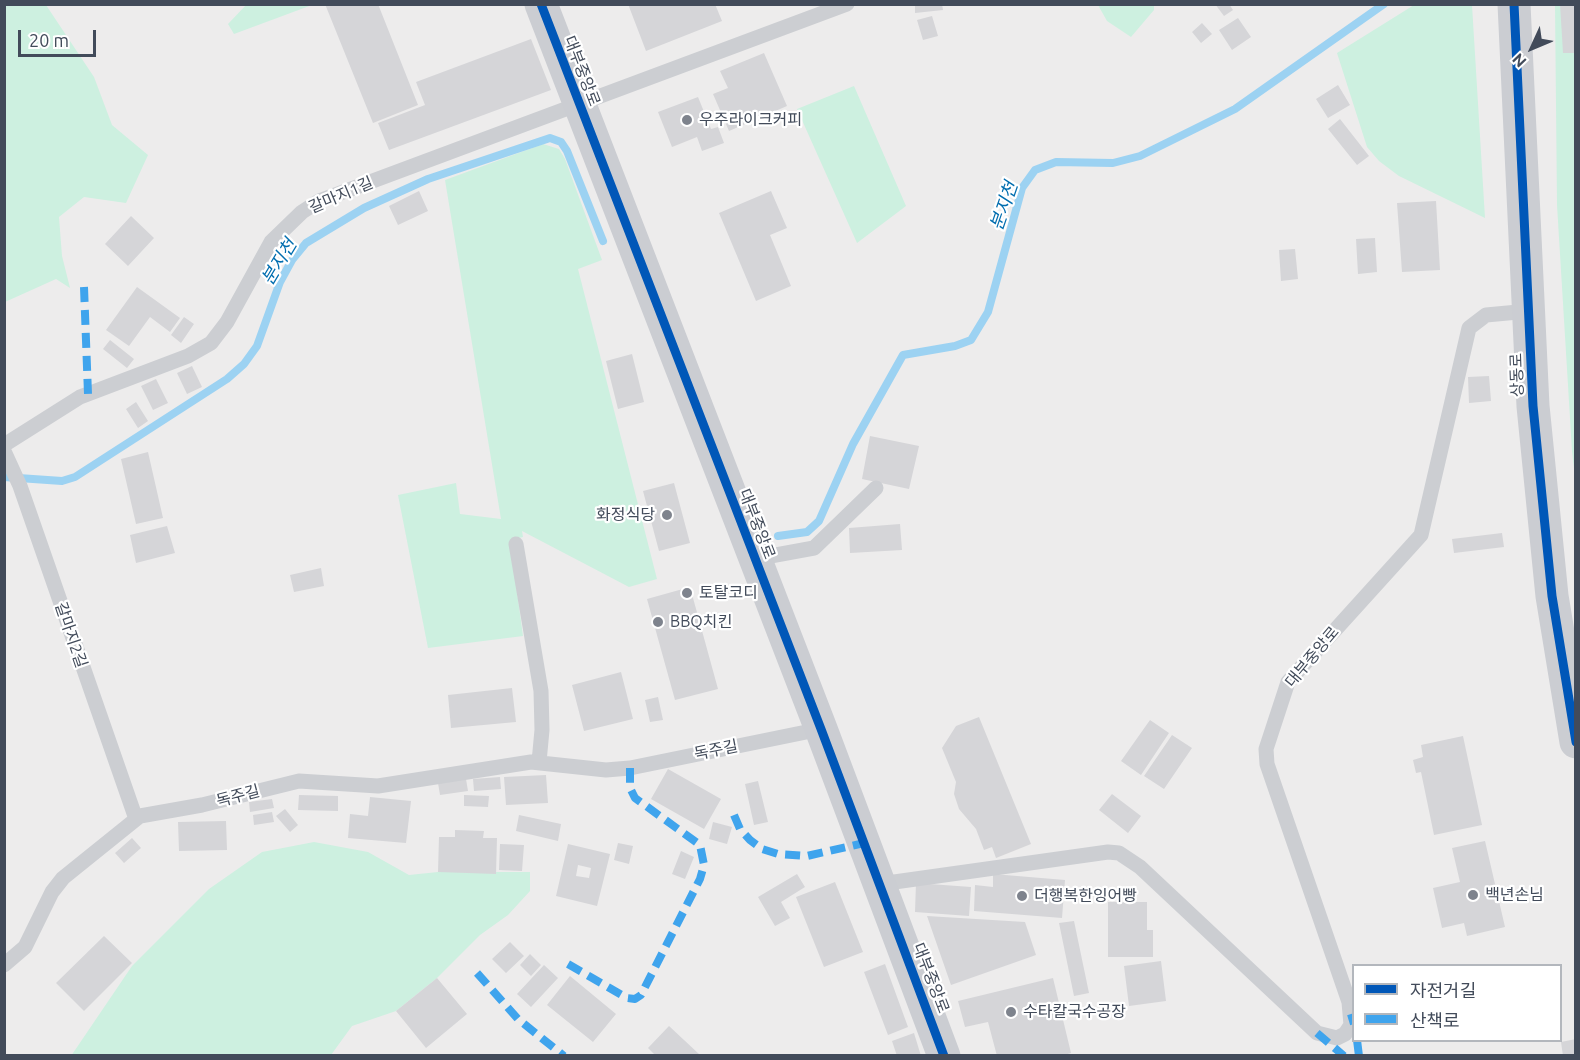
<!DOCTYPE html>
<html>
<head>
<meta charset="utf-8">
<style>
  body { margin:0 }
  #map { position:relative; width:1580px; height:1060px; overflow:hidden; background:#edecec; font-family:Ubuntu,"Noto Sans KR",sans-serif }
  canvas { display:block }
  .frame { position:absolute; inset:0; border:6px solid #424b5a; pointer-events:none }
  .legend { position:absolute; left:1352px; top:964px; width:210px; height:78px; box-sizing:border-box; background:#fff; border:2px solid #b3b7bd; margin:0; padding:8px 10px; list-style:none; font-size:18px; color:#424b5a }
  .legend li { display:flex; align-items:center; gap:12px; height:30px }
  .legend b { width:30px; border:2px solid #b3b7bd }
  .north { position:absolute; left:1502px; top:18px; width:60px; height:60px; -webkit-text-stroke:4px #fff; paint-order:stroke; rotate:226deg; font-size:16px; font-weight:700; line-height:24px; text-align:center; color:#424b5a }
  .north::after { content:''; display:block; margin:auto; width:21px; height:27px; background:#424b5a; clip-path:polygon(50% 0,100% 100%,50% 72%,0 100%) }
  .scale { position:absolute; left:18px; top:30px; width:78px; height:27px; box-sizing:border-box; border:3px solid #424b5a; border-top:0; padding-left:8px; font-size:18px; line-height:21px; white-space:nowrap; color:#424b5a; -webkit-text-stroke:4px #fff; paint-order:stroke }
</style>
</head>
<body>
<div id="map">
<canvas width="1580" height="1060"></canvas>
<div class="frame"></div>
<ul class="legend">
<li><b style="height:8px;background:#0057b8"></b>자전거길</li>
<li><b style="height:8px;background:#3fa4ed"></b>산책로</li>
</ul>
<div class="north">N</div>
<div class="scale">20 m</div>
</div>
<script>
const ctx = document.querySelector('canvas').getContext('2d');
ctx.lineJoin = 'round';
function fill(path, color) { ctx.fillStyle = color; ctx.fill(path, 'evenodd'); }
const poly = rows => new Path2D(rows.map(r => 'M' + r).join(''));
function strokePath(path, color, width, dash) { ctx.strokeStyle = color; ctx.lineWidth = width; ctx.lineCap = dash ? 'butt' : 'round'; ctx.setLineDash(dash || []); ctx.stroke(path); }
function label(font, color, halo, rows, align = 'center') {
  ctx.font = font + ' Ubuntu,"Noto Sans KR",sans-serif'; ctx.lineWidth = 4.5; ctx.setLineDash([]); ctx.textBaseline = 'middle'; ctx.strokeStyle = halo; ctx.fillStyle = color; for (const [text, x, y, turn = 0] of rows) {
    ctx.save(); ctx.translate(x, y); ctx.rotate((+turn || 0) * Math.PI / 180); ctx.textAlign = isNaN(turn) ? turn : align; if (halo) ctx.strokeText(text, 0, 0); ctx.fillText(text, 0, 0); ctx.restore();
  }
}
fill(poly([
  [5,4,46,5,94,77,112,125,148,155,126,203,84,197,59,217,62,256,70,288,56,279,5,302],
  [247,4,312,4,312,5,234,34,228,24],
  [1098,5,1154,5,1154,10,1131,37,1107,21],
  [1414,5,1472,5,1485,218,1399,176,1379,161,1367,147,1337,53],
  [1555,5,1576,5,1575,477,1572,451,1557,205],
  [854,86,906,206,857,243,797,109],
  [543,144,559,149,565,159,602,260,578,269,657,579,629,587,522,531,523,537,510,540,523,636,428,648,398,495,456,483,460,514,501,519,445,180],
  [314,842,368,852,409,875,438,872,530,872,530,891,508,915,480,935,437,978,396,1011,352,1026,331,1055,71,1056,132,966,209,889,262,852]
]), '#cdf0e0');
strokePath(poly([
  [4,477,62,481,75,477,227,379,244,364,257,346,280,282,292,260,306,243,364,208,428,179,550,138,561,142,567,151,603,241],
  [778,536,807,532,819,521,853,444,903,355,955,346,971,340,988,312,1022,188,1035,170,1056,162,1113,163,1140,156,1235,109,1384,4]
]), '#9cd2f2', 8);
fill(poly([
  [325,4,378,4,418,105,373,123],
  [628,4,715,4,722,21,646,51],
  [915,4,942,4,943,10,915,13],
  [1215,4,1229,4,1233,10,1224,16],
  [1560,4,1575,4,1576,53,1563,53],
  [932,16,938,36,923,40,917,20],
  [1238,18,1251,37,1232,50,1219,30],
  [1202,23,1212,34,1201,43,1192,32],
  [531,39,551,90,389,150,378,123,425,105,416,82],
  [764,53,787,106,729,131,713,94,728,88,720,71],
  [1338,85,1350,105,1328,118,1316,99],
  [698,97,711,129,718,127,724,143,702,151,697,137,672,147,658,112],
  [1340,119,1369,156,1357,165,1328,129],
  [419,191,428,211,398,225,389,206],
  [771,191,787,228,770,235,791,286,756,301,719,213],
  [1436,201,1440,270,1402,272,1397,203],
  [131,216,154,238,128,266,105,244],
  [1375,238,1377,272,1358,274,1356,239],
  [1295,249,1298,279,1281,281,1279,250],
  [137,287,180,318,170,332,150,317,129,346,106,330],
  [184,317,194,324,181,343,171,335],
  [110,340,134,359,127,368,103,349],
  [632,354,644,402,618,409,606,361],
  [192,366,202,387,187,394,177,373],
  [1489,376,1491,401,1469,403,1468,377],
  [156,379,168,403,153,410,141,386],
  [136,402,148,421,138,428,126,409],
  [870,436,919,446,909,489,862,479],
  [148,452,163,518,136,524,121,459],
  [674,483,690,543,659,551,643,491],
  [900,524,902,550,850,553,849,528],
  [167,526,175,553,136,563,130,535],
  [1502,533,1504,547,1454,553,1452,539],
  [321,568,324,586,294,592,290,575],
  [690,587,718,689,675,700,647,599],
  [621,672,633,719,584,731,572,685],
  [512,688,516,722,451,728,448,695],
  [658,697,663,720,650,722,645,700],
  [979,717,1031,844,996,858,992,847,984,850,976,829,959,809,954,794,956,782,942,748,956,726],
  [1150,720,1169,733,1141,775,1121,761],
  [1172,735,1192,748,1164,789,1144,776],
  [1463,736,1482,825,1434,835,1421,772,1416,773,1413,760,1423,757,1421,745],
  [668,769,721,799,704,829,651,799],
  [546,775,548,803,506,805,504,777],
  [500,777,501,789,474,791,473,779],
  [466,779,468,791,440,795,438,783],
  [758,781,768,822,754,825,745,784],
  [1112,794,1141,816,1128,833,1099,810],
  [299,795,338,796,338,811,298,810],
  [464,795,489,796,488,807,464,806],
  [370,797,411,801,406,843,348,838,350,814,368,816],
  [272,799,274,808,250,812,249,802],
  [285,809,298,825,290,832,276,816],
  [272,812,274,822,254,825,253,815],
  [519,815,561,824,558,841,516,831],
  [226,821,227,850,179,851,178,822],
  [713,822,732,827,727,844,709,839],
  [455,830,484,831,483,838,497,838,496,874,438,872,439,837,455,837],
  [132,838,141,848,124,863,115,853],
  [1485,841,1505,927,1467,936,1464,923,1442,928,1433,888,1460,882,1452,848],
  [618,843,633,846,629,864,614,860],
  [500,844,524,845,522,871,499,870],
  [568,844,610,854,597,906,556,896],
  [578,865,591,868,589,878,576,876],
  [681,851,694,857,685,879,672,874],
  [797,874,805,887,781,902,790,918,775,926,758,897],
  [993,874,1065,880,1062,918,974,911,975,885,993,887],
  [835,882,863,952,824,967,796,897],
  [916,883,971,887,969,916,915,912],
  [1108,902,1147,902,1147,930,1153,930,1153,957,1108,957],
  [927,916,1025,922,1036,955,951,985],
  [1074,921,1089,993,1074,996,1059,923],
  [104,936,132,963,84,1011,56,983],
  [510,942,524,956,506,973,492,959],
  [530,954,541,965,531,976,520,965],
  [1161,961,1166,1001,1129,1006,1124,966],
  [885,964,908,1027,888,1035,864,972],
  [544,965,558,978,531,1007,517,994],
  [570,976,616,1014,593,1042,547,1005],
  [437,978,467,1014,426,1048,396,1011],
  [1053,978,1071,1053,1061,1056,997,1056,988,1022,965,1027,958,1001],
  [669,1026,699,1054,697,1056,656,1056,648,1048],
  [914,1033,921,1056,897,1056,892,1041],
  [1576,1039,1576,1056,1563,1056,1561,1042]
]), '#d5d5d8');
strokePath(poly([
  [4,445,80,397,188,356,211,343,227,322,271,242,302,212,319,201,847,4],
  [4,451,20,486,136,819],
  [516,544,541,691,542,730,539,762],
  [754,559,814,548,876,488],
  [880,884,1108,852,1119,853,1140,867,1317,1033,1337,1038,1345,1034,1351,1025,1349,1002,1267,764,1266,749,1288,682,1421,535,1469,328,1486,315,1529,311],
  [4,965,25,947,52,892,63,878,140,816,202,805,299,781,378,786,531,762,606,770,630,768,821,729]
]), '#ccced2', 15);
strokePath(poly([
  [541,4,821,729,944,1056],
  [1514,4,1533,406,1552,596,1576,742]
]), '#cbcdd2', 33);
strokePath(poly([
  [84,287,88,394],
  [734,815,740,829,750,840,762,849,778,854,807,856,864,843],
  [568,964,627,998,635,999,641,995,700,879,704,865,700,845,635,798,630,788,630,768],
  [477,973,518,1019,564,1056],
  [1351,1014,1354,1024],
  [1317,1033,1344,1056],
  [1357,1040,1359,1056]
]), '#3fa4ed', 8, [15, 8]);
strokePath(poly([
  [541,4,821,729,944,1056],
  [1514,4,1533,406,1552,596,1576,742]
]), '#0057b8', 9);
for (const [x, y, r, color] of [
  [687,120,6,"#7e838d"],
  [667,515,6,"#7e838d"],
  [687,593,6,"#7e838d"],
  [658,622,6,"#7e838d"],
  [1473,895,6,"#7e838d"],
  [1022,896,6,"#7e838d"],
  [1011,1012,6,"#7e838d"]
]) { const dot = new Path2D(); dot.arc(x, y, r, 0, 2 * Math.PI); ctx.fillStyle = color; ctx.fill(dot); strokePath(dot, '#fff', 2); }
label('16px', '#424b5a', '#fff', [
  ["대부중앙로",582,71,69],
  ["갈마지1길",341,195,-23],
  ["상동로",1517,375,-92],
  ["대부중앙로",757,524,69],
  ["갈마지2길",71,635,71],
  ["대부중앙로",1312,657,-50],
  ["독주길",716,750,-11],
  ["독주길",238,796,-15],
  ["대부중앙로",931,978,69]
]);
label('16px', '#424b5a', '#fff', [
  ["우주라이크커피",699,120],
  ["화정식당",655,515,"right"],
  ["토탈코디",699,593],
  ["BBQ치킨",670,622],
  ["백년손님",1485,895],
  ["더행복한잉어빵",1034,896],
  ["수타칼국수공장",1023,1012]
], 'left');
label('italic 18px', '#006daf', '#fff', [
  ["분지천",1004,206,-71],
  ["분지천",279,262,-59]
]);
</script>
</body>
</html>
